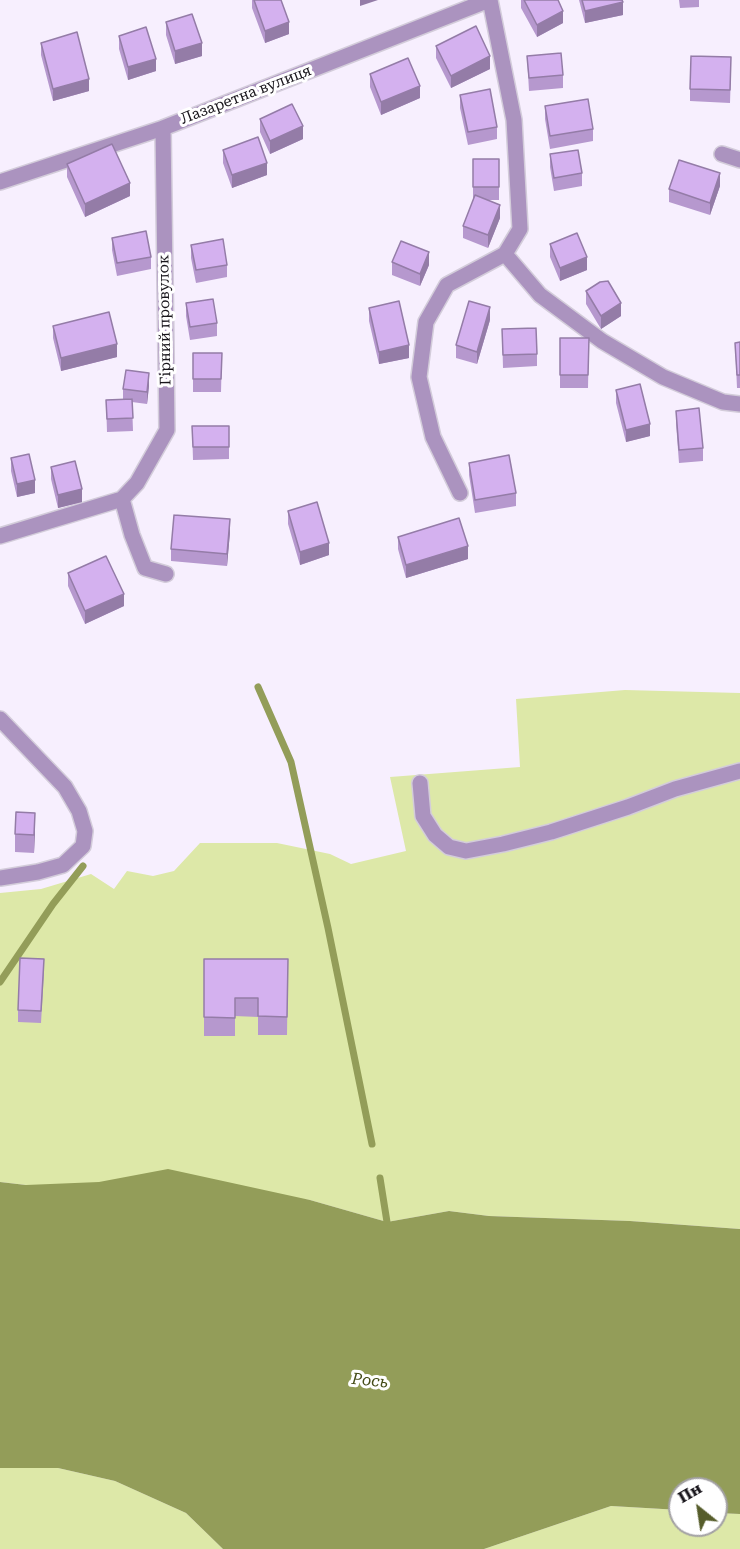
<!DOCTYPE html>
<html>
<head>
<meta charset="utf-8">
<style>
  body { margin:0 }
  #map { position:relative; width:740px; height:1549px; overflow:hidden; background:#f7effe; font-family:"Roboto Serif",serif }
  canvas { display:block }
  .north { position:absolute; left:668px; top:1477px; width:60px; height:60px; box-sizing:border-box; background:#fff; border:2px solid #a3a1a4; border-radius:50%; rotate:330deg; font-size:16px; font-weight:700; line-height:24px; text-align:center; color:#18151b }
  .north::after { content:''; display:block; margin:auto; width:21px; height:27px; background:#565d2b; clip-path:polygon(50% 0,100% 100%,50% 72%,0 100%) }
</style>
</head>
<body>
<div id="map">
<canvas width="740" height="1549"></canvas>
<div class="north">Пн</div>
</div>
<script>
const ctx = document.querySelector('canvas').getContext('2d');
ctx.lineJoin = 'round';
function fill(path, color) { ctx.fillStyle = color; ctx.fill(path, 'evenodd'); }
const poly = rows => new Path2D(rows.map(r => 'M' + r).join(''));
function strokePath(path, color, width, dash) { ctx.strokeStyle = color; ctx.lineWidth = width; ctx.lineCap = dash ? 'butt' : 'round'; ctx.setLineDash(dash || []); ctx.stroke(path); }
function label(font, color, halo, rows, align = 'center') {
  ctx.font = font + ' "Roboto Serif",serif'; ctx.lineWidth = 6; ctx.setLineDash([]); ctx.textBaseline = 'middle'; ctx.strokeStyle = halo; ctx.fillStyle = color; for (const [text, x, y, turn = 0] of rows) {
    ctx.save(); ctx.translate(x, y); ctx.rotate((+turn || 0) * Math.PI / 180); ctx.textAlign = isNaN(turn) ? turn : align; if (halo) ctx.strokeText(text, 0, 0); ctx.fillText(text, 0, 0); ctx.restore();
  }
}
fill(poly([
  [625,690,740,693,740,1229,630,1221,489,1216,449,1211,387,1222,310,1200,145,1186,26,1185,0,1182,0,893,41,889,91,874,114,889,127,871,153,876,174,871,200,843,277,843,330,854,351,864,406,851,390,777,520,767,516,699],
  [0,1468,58,1468,115,1481,186,1513,223,1549,0,1549],
  [611,1506,680,1510,680,1525,716,1525,716,1513,740,1514,740,1549,484,1549]
]), '#dde8a8');
fill(poly([
  [168,1169,310,1200,387,1222,449,1211,489,1216,630,1221,740,1229,740,1514,716,1513,716,1489,680,1489,680,1510,611,1506,484,1549,223,1549,186,1513,115,1481,58,1468,0,1468,0,1182,26,1185,99,1182]
]), '#939d59');
strokePath(poly([
  [258,687,291,762,328,928,372,1144],
  [0,982,53,904,83,866],
  [380,1178,387,1222]
]), '#939d59', 7);
const minor = poly([
  [490,0,514,120,520,229,505,254,540,295,602,341,663,377,723,402,740,404],
  [722,154,740,160],
  [0,182,163,128,489,0],
  [460,493,433,437,419,377,426,322,447,285,505,254],
  [122,499,132,535,145,568,166,574],
  [0,536,122,499,137,483,167,430,163,128],
  [0,719,65,787,79,811,85,831,83,846,63,865,38,872,0,878],
  [420,783,423,816,435,835,449,847,466,851,503,844,551,832,628,807,675,789,740,771]
]);
strokePath(minor, '#d3ccda', 18);
strokePath(minor, '#ab93bf', 15);
fill(poly([
  [252,0,281,0,289,34,265,43,252,8],
  [521,0,558,0,563,23,537,37,521,8],
  [579,0,622,0,623,15,585,23],
  [679,0,699,0,699,7,680,8],
  [166,22,202,56,175,64,166,35],
  [119,36,156,71,128,80,119,49],
  [41,43,89,91,53,101,41,55],
  [436,46,490,69,451,88,436,58],
  [527,56,563,75,563,88,529,91],
  [731,70,730,103,690,101,690,89],
  [370,74,420,98,381,115,370,87],
  [460,95,497,127,497,139,468,145,460,108],
  [545,106,593,129,593,141,550,149,545,119],
  [260,119,303,139,270,154,260,132],
  [223,150,267,175,232,188,223,163],
  [550,154,582,173,582,186,554,191,550,167],
  [473,159,499,159,499,200,487,200,500,218,488,248,463,238,463,226,474,200,473,200],
  [67,164,130,196,85,217,67,177],
  [720,186,710,215,669,202,669,189],
  [112,238,151,257,151,269,117,276,112,250],
  [550,244,587,270,560,281,550,257],
  [191,245,227,265,227,277,196,283,191,258],
  [392,262,429,265,420,286,392,275],
  [586,291,621,316,601,329,586,304],
  [186,303,217,323,217,336,190,340,186,316],
  [369,308,409,358,379,364,369,321],
  [490,320,477,364,456,358,456,345],
  [53,326,117,357,61,371,53,338],
  [502,329,537,354,537,366,503,368],
  [560,338,589,338,588,388,560,388],
  [740,342,740,388,737,388,735,343],
  [193,353,222,353,221,392,193,392],
  [149,386,147,404,132,402,133,431,107,432,106,400,123,399,123,389],
  [616,390,650,436,626,442,616,403],
  [676,411,703,448,703,461,679,463,676,423],
  [192,426,229,426,229,459,193,460],
  [11,458,35,493,17,497,11,471],
  [469,463,516,493,516,506,475,513,469,475],
  [51,467,82,502,58,508,51,479],
  [288,511,329,555,300,565,288,524],
  [230,532,227,566,171,561,171,549],
  [398,537,468,559,406,578,398,549],
  [68,573,124,606,85,624,68,586],
  [35,831,34,853,15,852,15,834],
  [204,959,288,959,287,1035,258,1035,258,1017,235,1016,235,1036,204,1036],
  [44,972,41,1023,18,1022,18,1010]
]), '#b698ce');
fill(poly([
  [360,0,378,0,360,6],
  [623,2,623,15,585,23,585,11],
  [563,11,563,23,537,37,537,25],
  [289,22,289,34,265,43,265,31],
  [202,43,202,56,175,64,175,51],
  [490,56,490,69,451,88,451,76],
  [156,59,156,71,128,80,128,67],
  [89,79,89,91,53,101,53,89],
  [420,86,420,98,381,115,381,102],
  [303,126,303,139,270,154,270,141],
  [267,163,267,175,232,188,232,175],
  [720,173,720,186,710,215,710,203],
  [130,183,130,196,85,217,85,204],
  [500,205,500,218,488,248,488,235],
  [429,252,429,265,420,286,420,274],
  [587,257,587,270,560,281,560,268],
  [621,303,621,316,601,329,601,316],
  [490,307,490,320,477,364,477,352],
  [117,344,117,357,61,371,61,358],
  [409,345,409,358,379,364,379,352],
  [149,373,149,386,147,404,147,392],
  [650,424,650,436,626,442,626,430],
  [35,480,35,493,17,497,17,484],
  [82,489,82,502,58,508,58,495],
  [230,519,230,532,227,566,227,554],
  [329,543,329,555,300,565,300,552],
  [468,546,468,559,406,578,406,565],
  [124,594,124,606,85,624,85,611],
  [35,813,35,831,34,853,34,835]
]), '#947ca7');
const building = poly([
  [254,0,281,0,289,22,265,31,254,0],
  [524,0,558,0,563,11,537,25,524,0],
  [582,0,622,0,623,2,585,11,582,0],
  [192,14,202,43,175,51,166,22,192,14],
  [476,26,490,56,451,76,436,46,476,26],
  [146,27,156,59,128,67,119,36,146,27],
  [77,32,89,79,53,89,41,43,77,32],
  [561,53,563,75,529,78,527,56,561,53],
  [691,56,731,57,730,90,690,89,691,56],
  [408,58,420,86,381,102,370,74,408,58],
  [490,89,497,127,468,132,460,95,490,89],
  [588,99,593,129,550,136,545,106,588,99],
  [292,104,303,126,270,141,260,119,292,104],
  [258,137,267,163,232,175,223,150,258,137],
  [112,144,130,183,85,204,67,164,112,144],
  [578,150,582,173,554,178,550,154,578,150],
  [473,159,499,159,499,187,473,187,473,159],
  [679,160,720,173,710,203,669,189,679,160],
  [475,195,500,205,488,235,463,226,475,195],
  [146,231,151,257,117,263,112,238,146,231],
  [577,233,587,257,560,268,550,244,577,233],
  [223,239,227,265,196,270,191,245,223,239],
  [401,241,429,252,420,274,392,262,401,241],
  [608,281,621,303,601,316,586,291,600,282,608,281],
  [213,299,217,323,190,327,186,303,213,299],
  [399,301,409,345,379,352,369,308,399,301],
  [469,301,490,307,477,352,456,345,469,301],
  [109,312,117,344,61,358,53,326,109,312],
  [536,328,537,354,503,355,502,329,536,328],
  [560,338,589,338,588,375,560,375,560,338],
  [740,342,740,375,737,375,735,343,740,342],
  [193,353,222,353,221,379,193,379,193,353],
  [126,370,149,373,147,392,123,389,126,370],
  [640,384,650,424,626,430,616,390,640,384],
  [132,399,133,418,107,419,106,400,132,399],
  [699,408,703,448,679,450,676,411,699,408],
  [192,426,229,426,229,447,193,447,192,426],
  [29,454,35,480,17,484,11,458,29,454],
  [509,455,516,493,475,500,469,463,509,455],
  [75,461,82,489,58,495,51,467,75,461],
  [317,502,329,543,300,552,288,511,317,502],
  [174,515,230,519,227,554,171,549,174,515],
  [459,518,468,546,406,565,398,537,459,518],
  [106,556,124,594,85,611,68,573,106,556],
  [16,812,35,813,34,835,15,834,16,812],
  [20,958,44,959,41,1011,18,1010,20,958],
  [204,959,288,959,287,1017,258,1016,258,998,235,998,235,1018,204,1017,204,959]
]);
fill(building, '#d4b1ef');
strokePath(building, '#947ca7', 1.5);
label('15px', '#18151b', '#fff', [
  ["Лазаретна вулиця",246,95,-21],
  ["Гірний провулок",165,320,-91]
]);
label('italic 16px', '#464d19', '#fff', [
  ["Рось",370,1381,6]
]);
</script>
</body>
</html>
